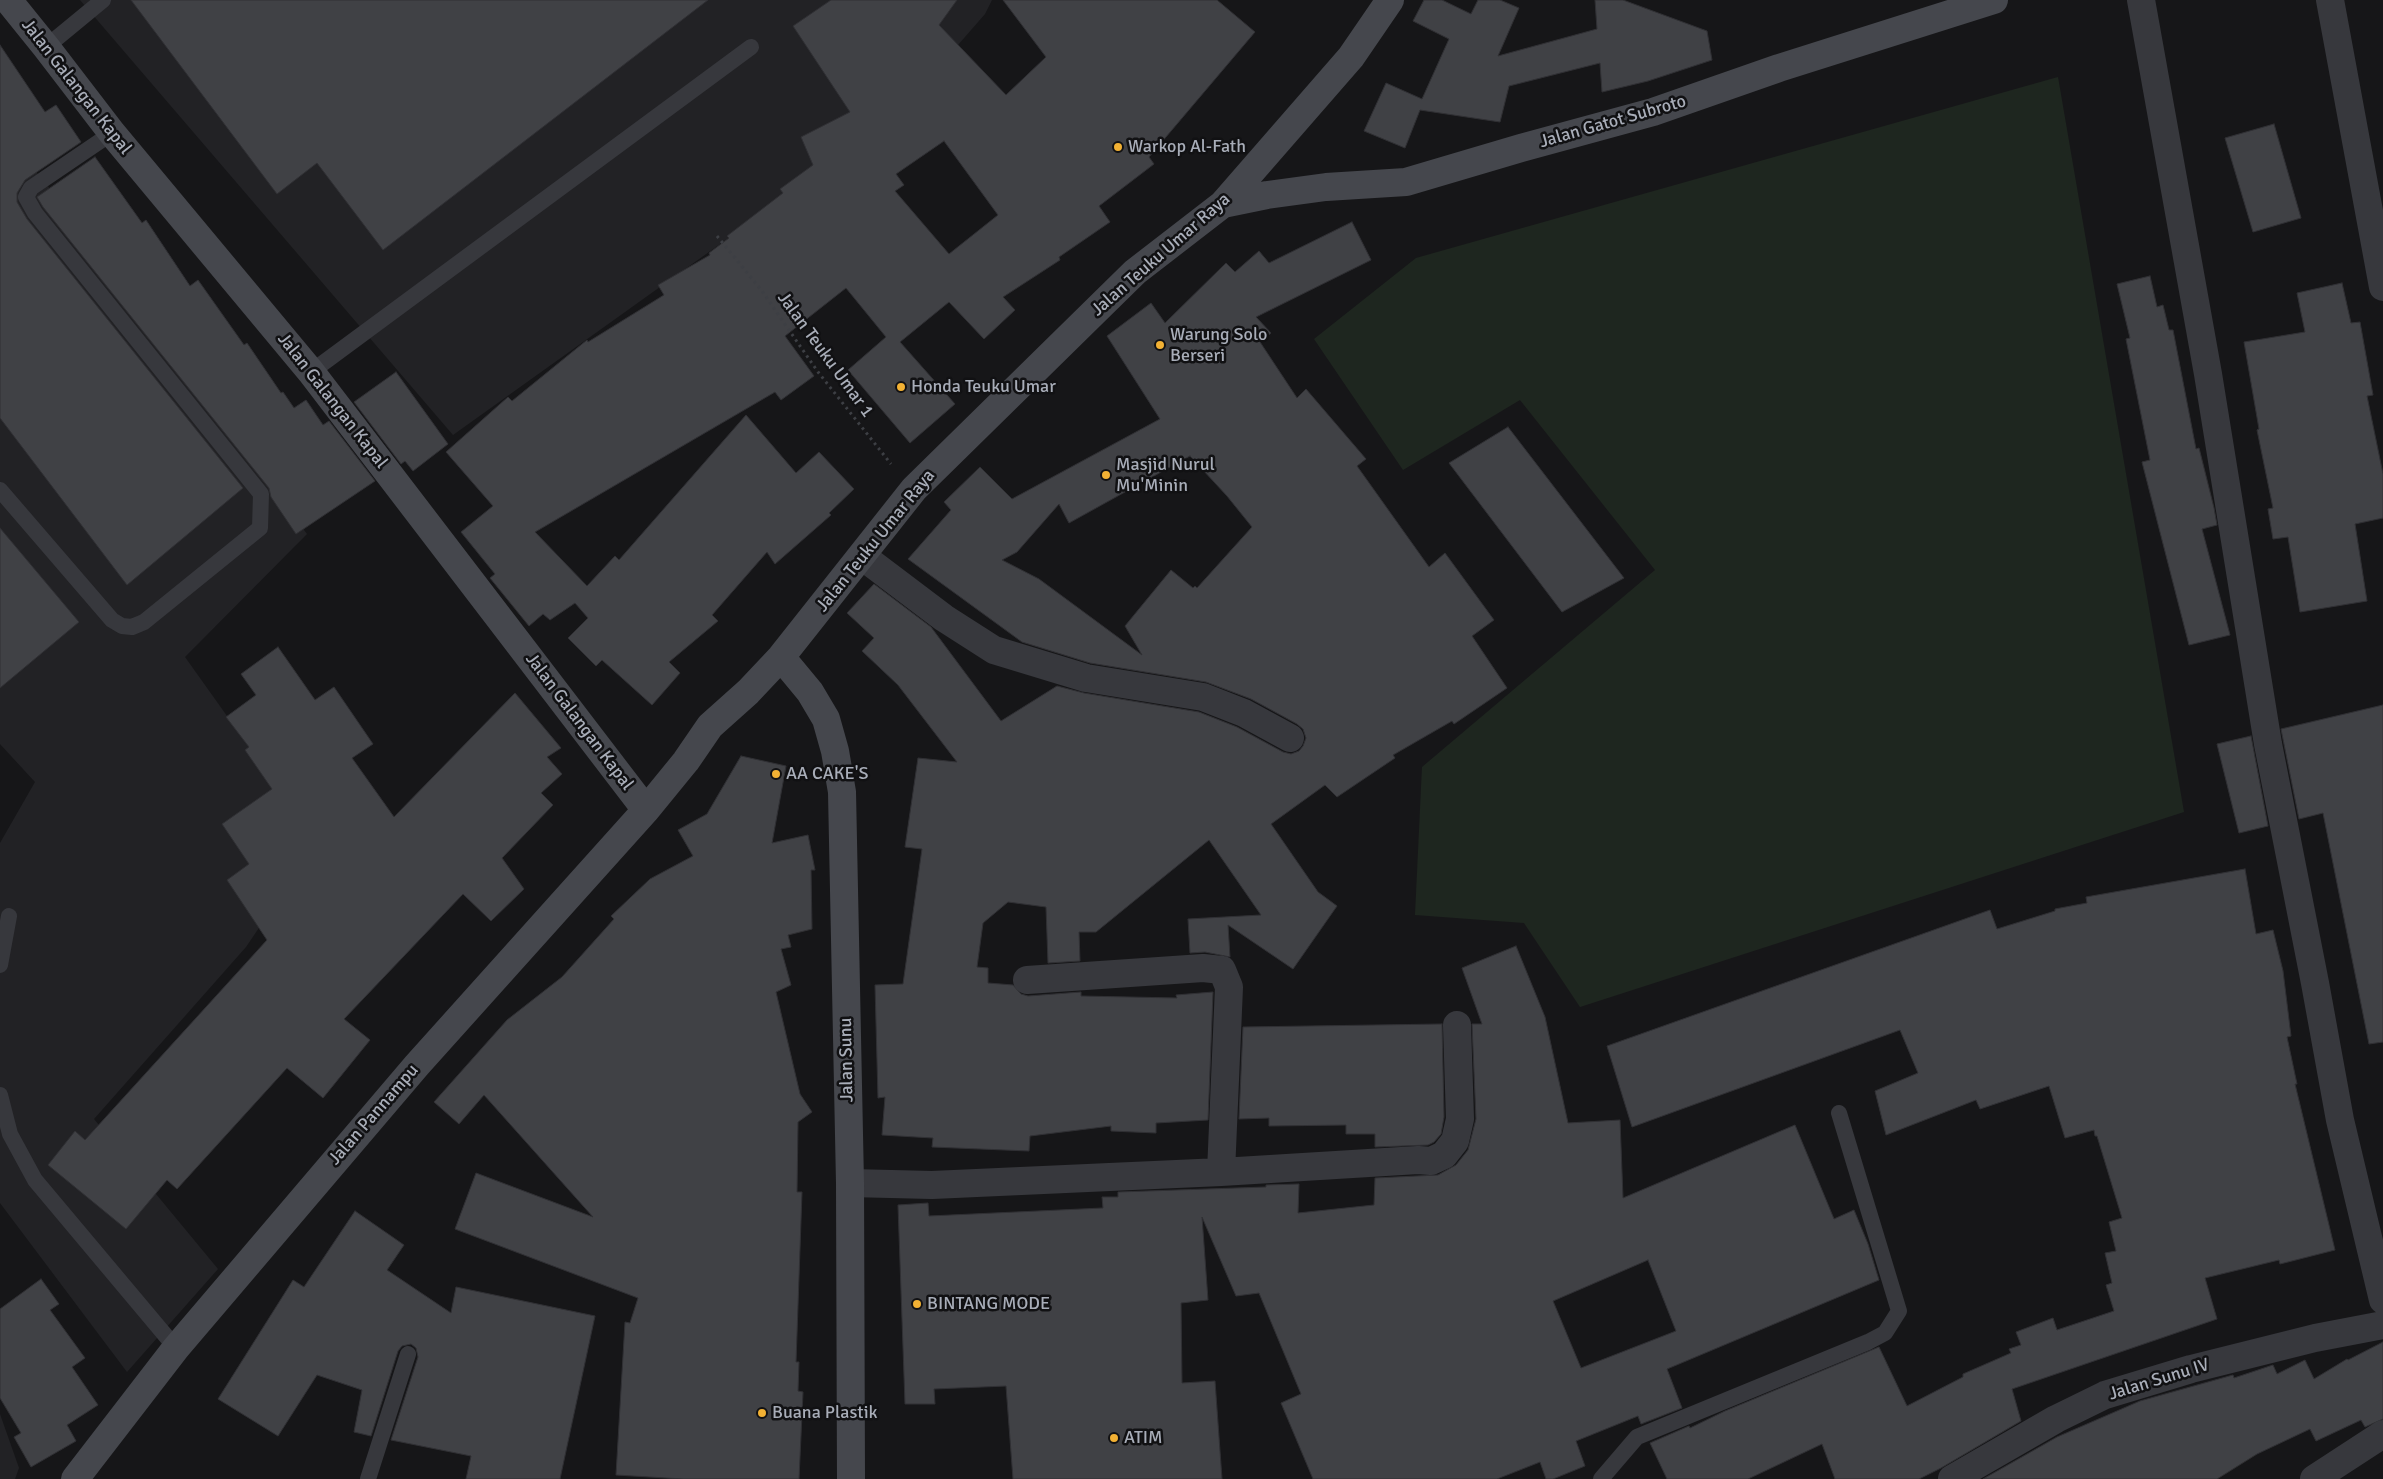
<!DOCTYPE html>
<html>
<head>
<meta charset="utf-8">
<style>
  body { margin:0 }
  canvas { display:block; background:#161618 }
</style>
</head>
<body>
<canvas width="2383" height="1479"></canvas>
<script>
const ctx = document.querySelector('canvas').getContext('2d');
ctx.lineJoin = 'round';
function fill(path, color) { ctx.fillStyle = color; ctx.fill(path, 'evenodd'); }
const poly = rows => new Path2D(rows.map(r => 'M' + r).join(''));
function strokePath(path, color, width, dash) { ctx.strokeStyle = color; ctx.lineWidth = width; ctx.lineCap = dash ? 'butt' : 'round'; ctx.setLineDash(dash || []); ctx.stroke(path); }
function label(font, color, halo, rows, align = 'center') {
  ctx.font = font + ' Signika,sans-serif'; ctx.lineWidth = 5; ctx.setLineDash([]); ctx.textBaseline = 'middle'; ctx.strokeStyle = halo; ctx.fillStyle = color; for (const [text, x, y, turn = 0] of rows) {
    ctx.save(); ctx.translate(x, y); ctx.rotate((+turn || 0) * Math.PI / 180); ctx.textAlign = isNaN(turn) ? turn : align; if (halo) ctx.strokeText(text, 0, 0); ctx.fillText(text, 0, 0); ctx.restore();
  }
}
fill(poly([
  [80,0,992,0,985,14,910,100,797,189,453,435],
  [0,128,56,196,307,534,185,657,284,796,315,845,246,947,94,1119,218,1269,127,1372,0,1203,0,843,35,782,0,744],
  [0,1414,19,1468,15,1479,0,1479]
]), '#222225');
fill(poly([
  [2058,77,2184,812,1580,1007,1524,923,1415,915,1422,767,1655,570,1520,400,1403,470,1314,339,1416,258]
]), '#1e261f');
const building = poly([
  [131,0,708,0,383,250,317,163,277,194,131,0],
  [831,0,957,0,939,25,1006,95,1046,57,1003,0,1217,0,1255,32,1149,157,1154,164,1099,206,1110,222,1059,257,1060,260,1003,297,1015,310,984,339,949,302,900,342,955,404,910,443,848,370,886,337,846,288,785,336,814,376,781,400,775,392,535,532,587,586,615,556,619,560,746,415,796,473,819,452,854,489,829,513,831,515,775,564,767,552,712,615,718,621,669,662,680,673,652,705,602,660,596,666,568,638,588,618,575,603,550,620,543,614,529,626,490,578,495,574,461,532,493,506,446,452,508,397,512,401,587,340,588,342,664,295,658,285,710,255,709,253,729,238,727,236,783,193,780,189,813,165,801,137,850,112,793,26,831,0],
  [944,141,998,215,949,254,895,191,904,185,896,174,944,141],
  [1424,0,1442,0,1471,14,1478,0,1500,0,1519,8,1498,56,1597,29,1595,0,1623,0,1707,31,1712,60,1648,81,1602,92,1600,63,1509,86,1500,122,1420,110,1405,148,1364,131,1386,83,1422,99,1449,39,1413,21,1424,0],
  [0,45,45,112,56,105,81,142,25,180,17,193,17,202,27,219,243,488,127,585,0,418,0,45],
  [2274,124,2301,218,2253,232,2225,138,2274,124],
  [95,157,142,223,146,220,190,286,198,280,244,345,247,343,281,393,283,392,294,408,306,400,323,425,329,421,375,481,296,534,271,497,269,488,43,207,37,197,95,157],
  [1352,222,1371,260,1256,317,1271,333,1260,342,1297,398,1306,389,1366,459,1357,466,1429,567,1445,553,1494,620,1472,636,1507,688,1454,724,1452,721,1393,755,1395,758,1337,797,1325,785,1271,824,1318,892,1337,906,1293,969,1228,925,1230,957,1205,952,1190,953,1188,919,1261,915,1209,840,1096,932,1079,932,1080,961,1048,963,1046,907,1008,902,983,923,977,967,988,968,988,983,1013,985,1021,994,1028,996,1081,992,1081,996,1177,998,1176,995,1213,992,1208,1120,1156,1123,1156,1133,1111,1131,1111,1126,1030,1136,1029,1151,932,1147,933,1138,882,1135,885,1097,878,1098,875,985,903,984,922,849,905,847,918,758,957,762,898,685,862,651,874,638,847,613,874,584,931,627,1001,721,1057,686,1084,693,1199,712,1237,727,1283,752,1291,754,1299,751,1303,746,1306,738,1303,729,1297,724,1251,699,1206,682,1090,663,1022,642,908,559,951,510,944,502,980,467,1012,499,1160,419,1107,336,1151,303,1165,323,1226,263,1235,272,1259,251,1269,263,1352,222],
  [1190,456,1227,496,1252,527,1197,588,1195,586,1193,588,1171,570,1125,626,1142,655,1039,579,1002,560,1017,552,1059,504,1069,523,1190,456],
  [2150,276,2157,307,2163,305,2169,330,2173,330,2196,449,2199,448,2214,508,2217,525,2202,529,2230,635,2189,645,2142,462,2150,460,2126,339,2130,338,2117,284,2150,276],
  [2342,283,2351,323,2360,322,2373,395,2367,396,2383,474,2383,518,2355,524,2367,601,2300,612,2288,537,2273,539,2268,509,2273,508,2257,430,2259,429,2244,342,2305,332,2297,293,2342,283],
  [396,372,448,444,413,471,405,461,401,464,354,402,396,372],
  [1508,427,1624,578,1562,612,1449,463,1508,427],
  [0,528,79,622,0,688,0,528],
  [278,647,315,700,334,687,373,744,352,758,394,817,515,693,561,748,547,757,562,774,541,793,553,805,502,858,524,889,491,921,463,894,344,1019,370,1040,323,1098,287,1068,177,1189,167,1180,126,1229,48,1165,75,1131,85,1140,267,940,227,880,249,864,222,824,272,789,245,750,249,747,226,717,256,695,241,674,278,647],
  [2383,705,2383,1042,2369,1044,2323,813,2299,819,2281,729,2383,705],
  [2251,736,2268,826,2239,833,2217,744,2251,736],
  [741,756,786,766,772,843,808,835,815,870,811,870,812,929,788,935,791,947,781,949,791,985,776,992,800,1094,812,1112,798,1122,797,1192,802,1192,796,1362,799,1362,798,1391,803,1392,799,1479,683,1479,616,1475,625,1322,630,1323,638,1298,455,1229,476,1173,593,1217,484,1095,459,1124,434,1102,507,1020,562,977,614,919,611,916,650,879,693,856,678,830,707,814,741,756],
  [2245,869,2256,934,2273,930,2283,971,2291,1036,2287,1037,2297,1084,2295,1084,2335,1250,2280,1264,2279,1260,2205,1278,2217,1319,2012,1389,2021,1421,1941,1468,1919,1479,1835,1479,1822,1444,1748,1479,1667,1479,1650,1443,1689,1426,1690,1428,1725,1411,1879,1347,1907,1406,1963,1377,1963,1374,2011,1353,2009,1349,2021,1345,2016,1332,2053,1318,2057,1330,2114,1311,2106,1285,2112,1283,2105,1253,2116,1251,2109,1222,2122,1218,2097,1136,2095,1136,2094,1130,2065,1138,2049,1086,1980,1109,1976,1100,1886,1135,1875,1091,1918,1073,1900,1030,1632,1127,1607,1046,1990,910,1997,929,2055,911,2055,909,2087,903,2086,897,2245,869],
  [1516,946,1545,1017,1568,1123,1620,1120,1623,1198,1795,1125,1834,1219,1854,1210,1868,1244,1879,1280,1667,1369,1682,1408,1641,1424,1638,1416,1576,1441,1585,1466,1553,1479,1546,1479,1540,1462,1497,1479,1313,1479,1281,1403,1301,1394,1259,1293,1236,1296,1202,1217,1208,1300,1181,1303,1182,1383,1215,1381,1222,1479,1013,1479,1006,1386,934,1389,935,1404,905,1404,898,1205,928,1203,929,1216,1103,1208,1102,1197,1118,1197,1118,1192,1266,1187,1266,1185,1299,1184,1298,1213,1374,1205,1375,1178,1438,1175,1456,1165,1468,1150,1476,1119,1472,1024,1482,1024,1462,968,1516,946],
  [1648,1260,1676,1331,1581,1368,1553,1301,1648,1260],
  [1442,1024,1444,1117,1441,1134,1434,1142,1428,1145,1375,1147,1375,1134,1346,1134,1346,1125,1269,1126,1269,1118,1239,1119,1243,1027,1442,1024],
  [355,1211,404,1245,387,1270,451,1313,456,1287,595,1316,560,1479,466,1479,471,1456,391,1440,418,1357,416,1348,411,1344,402,1346,398,1351,371,1436,354,1432,362,1390,317,1375,278,1436,218,1399,293,1280,304,1287,355,1211],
  [41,1279,59,1304,50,1310,85,1358,72,1367,98,1405,67,1425,76,1441,31,1467,14,1437,21,1433,0,1398,0,1309,41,1279],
  [2383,1342,2383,1419,2365,1427,2361,1420,2316,1441,2310,1429,2257,1454,2217,1479,1983,1479,2057,1437,2140,1401,2233,1375,2234,1378,2273,1365,2277,1374,2305,1360,2314,1379,2347,1359,2348,1360,2383,1342]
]);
fill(building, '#404145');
strokePath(building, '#303034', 1);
strokePath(poly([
  [717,236,762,291,818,372,891,464]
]), '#3d3f44', 3, [2.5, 4]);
strokePath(poly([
  [46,47,103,0],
  [311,372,751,47],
  [0,490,112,620,122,626,132,627,144,622,260,528,261,494,35,213,26,197,31,188,112,133],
  [0,965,9,916],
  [0,1095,10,1134,35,1180,176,1348],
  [368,1479,408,1354],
  [1601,1479,1637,1437,1868,1342,1885,1333,1899,1311,1839,1113]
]), '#37383d', 16);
strokePath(poly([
  [2141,0,2208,374,2268,744,2315,983,2340,1120,2383,1300],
  [2330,0,2383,287],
  [862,556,944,618,994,650,1086,678,1203,697,1244,713,1290,738],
  [1027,980,1203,968,1222,970,1229,987,1221,1172],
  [850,1183,932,1185,1221,1172,1418,1160,1431,1161,1444,1155,1455,1141,1460,1119,1457,1025],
  [1952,1479,2056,1419,2105,1395,2191,1369,2315,1338,2383,1325],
  [2314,1479,2383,1434]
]), '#37383d', 28);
strokePath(poly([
  [8,0,46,47,112,133,311,372,646,810],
  [1223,204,1267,195,1326,187,1406,182,1521,148,1653,112,1779,68,1994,0],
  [781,657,810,692,826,719,835,751,842,792,850,1183,851,1479],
  [75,1479,176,1348,417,1065,646,810,686,761,710,726,748,692,781,657,914,489,1135,272,1223,204,1351,57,1390,0]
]), '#45474d', 28);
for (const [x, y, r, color] of [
  [1118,147,5,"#f2b134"],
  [1160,345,5,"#f2b134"],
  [901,387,5,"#f2b134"],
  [1106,475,5,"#f2b134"],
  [776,774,5,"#f2b134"],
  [917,1304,5,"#f2b134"],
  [762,1413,5,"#f2b134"],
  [1114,1438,5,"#f2b134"]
]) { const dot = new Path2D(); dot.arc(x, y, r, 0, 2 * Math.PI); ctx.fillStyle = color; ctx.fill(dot); strokePath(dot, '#111113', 2); }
label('18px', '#a8adb8', '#111113', [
  ["Jalan Galangan Kapal",76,87,52],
  ["Jalan Gatot Subroto",1613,122,-16],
  ["Jalan Teuku Umar Raya",1161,255,-41],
  ["Jalan Teuku Umar 1",825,355,54],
  ["Jalan Galangan Kapal",332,401,52],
  ["Jalan Teuku Umar Raya",876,541,-51],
  ["Jalan Galangan Kapal",579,722,53],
  ["Jalan Sunu",847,1060,-91],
  ["Jalan Pannampu",374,1115,-49],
  ["Jalan Sunu IV",2159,1380,-17]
]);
label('18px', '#a8adb8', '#111113', [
  ["Warkop Al-Fath",1128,147],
  ["Warung Solo",1170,335],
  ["Berseri",1170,356],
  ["Honda Teuku Umar",911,387],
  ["Masjid Nurul",1116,465],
  ["Mu'Minin",1116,486],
  ["AA CAKE'S",786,774],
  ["BINTANG MODE",927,1304],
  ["Buana Plastik",772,1413],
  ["ATIM",1124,1438]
], 'left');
</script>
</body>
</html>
